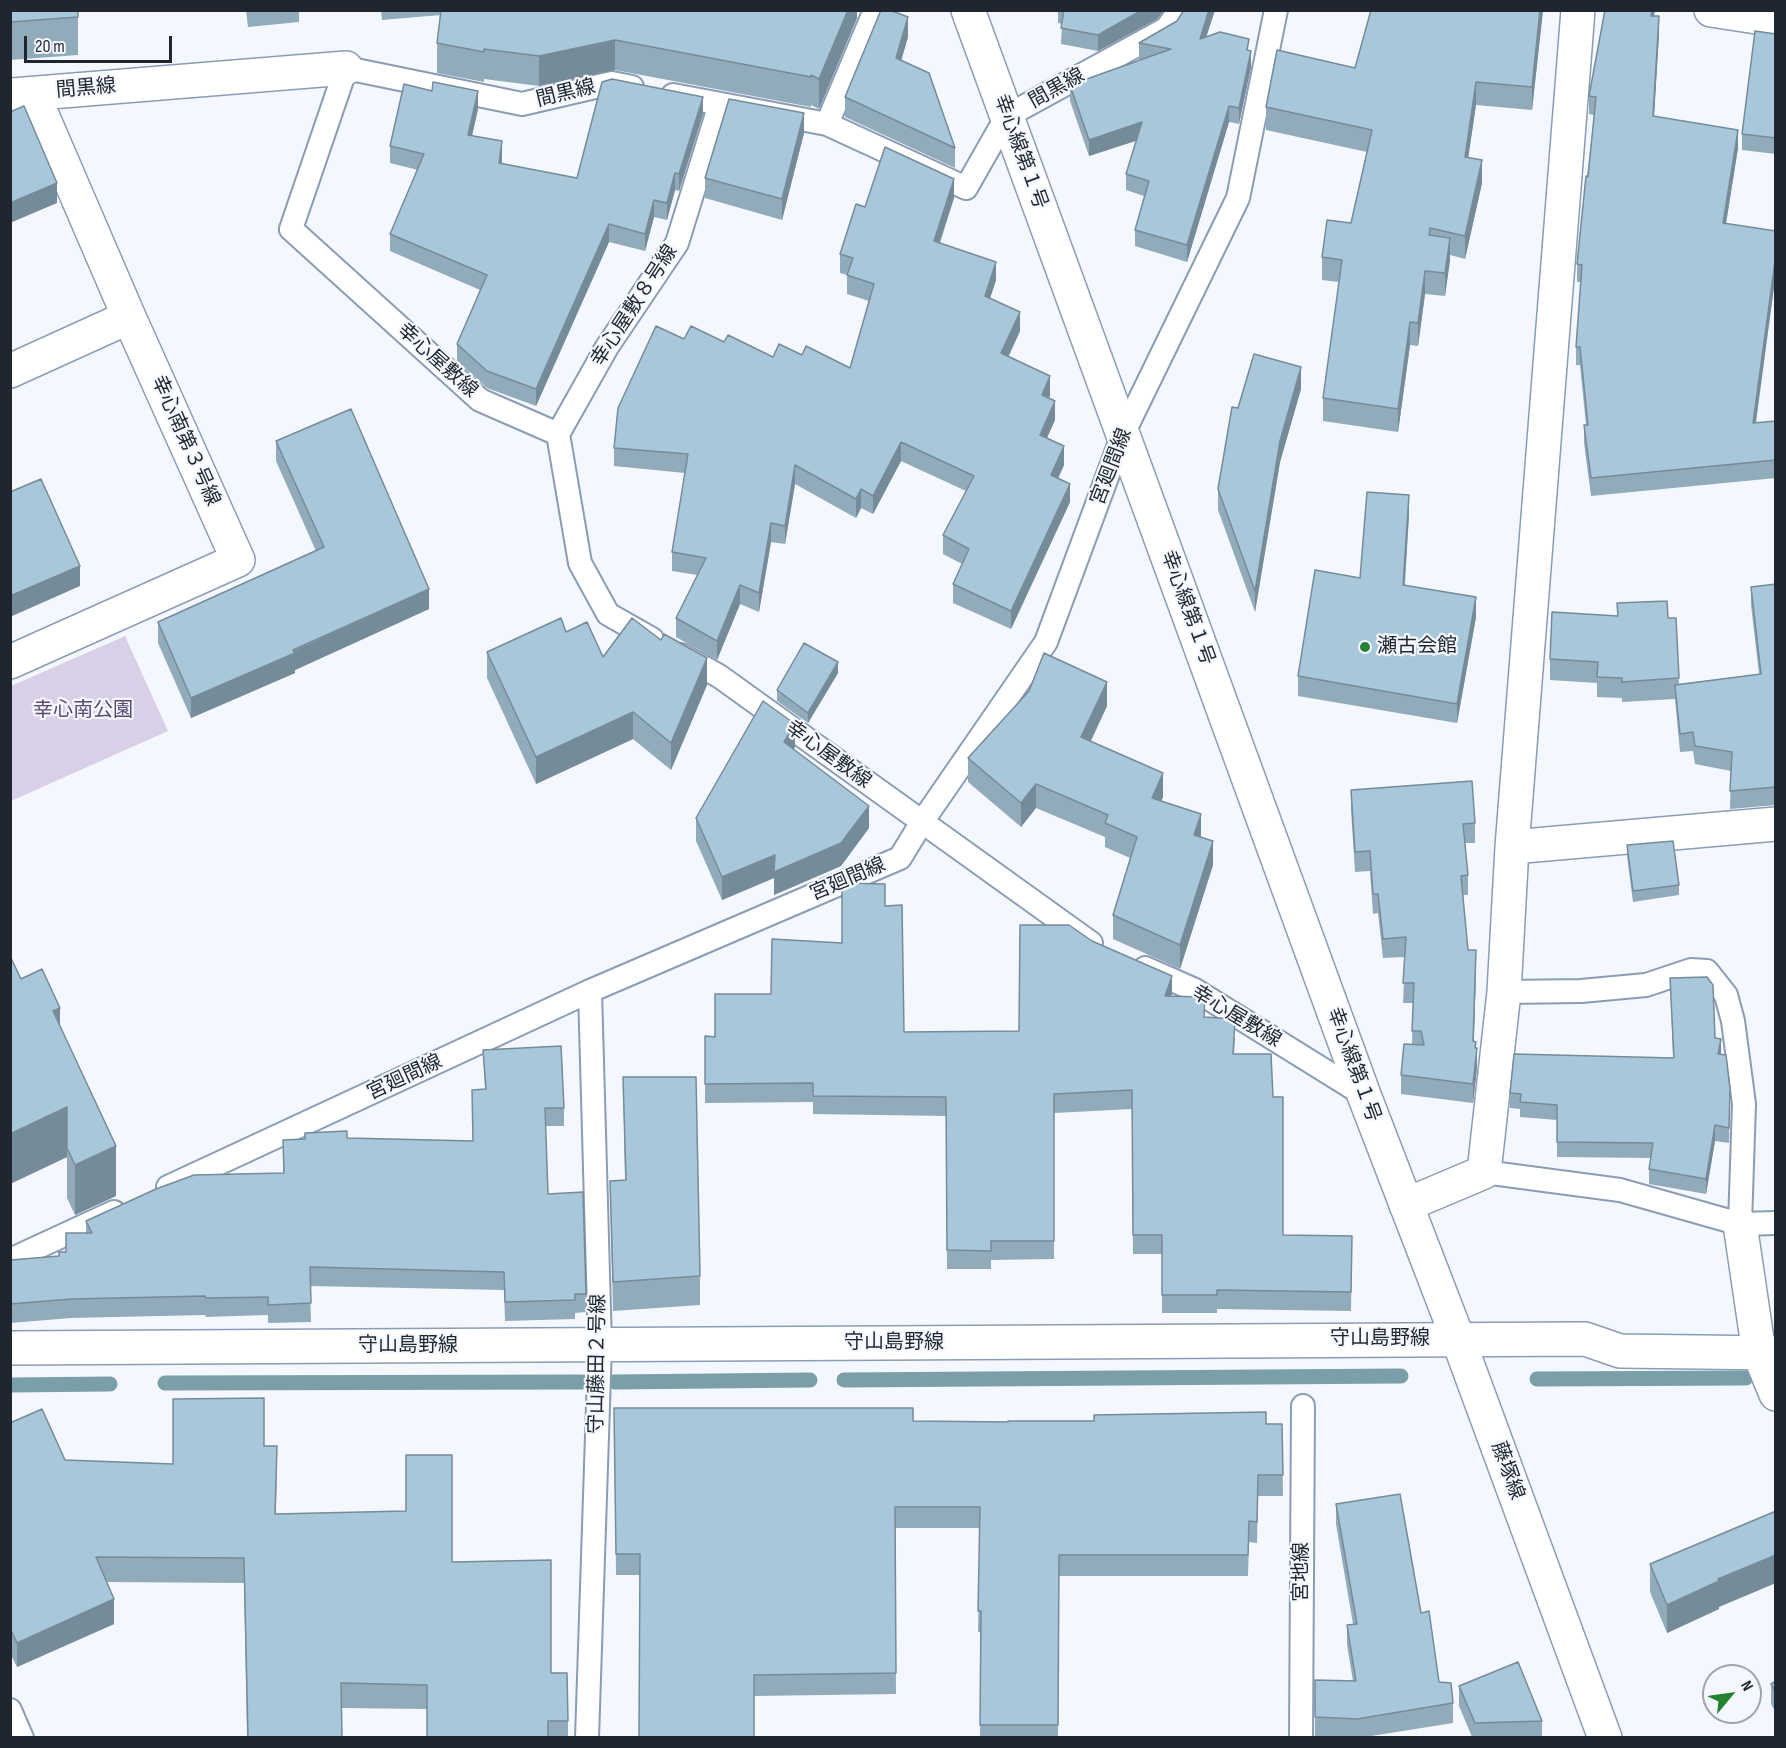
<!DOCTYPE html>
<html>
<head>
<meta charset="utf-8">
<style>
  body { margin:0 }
  #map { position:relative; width:1786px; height:1748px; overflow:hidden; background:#f4f8fe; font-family:"Sofia Sans Condensed",sans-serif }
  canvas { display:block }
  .frame { position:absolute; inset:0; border:12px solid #1f2630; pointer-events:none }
  .north { position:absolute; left:1702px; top:1664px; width:60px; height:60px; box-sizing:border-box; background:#f4f8fe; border:2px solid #9fa4ac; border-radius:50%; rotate:61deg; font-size:16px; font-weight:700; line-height:24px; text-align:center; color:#1f2630 }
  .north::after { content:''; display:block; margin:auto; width:21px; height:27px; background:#258233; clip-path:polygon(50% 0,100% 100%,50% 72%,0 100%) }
  .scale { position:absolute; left:24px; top:36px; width:148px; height:27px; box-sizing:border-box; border:3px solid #1f2630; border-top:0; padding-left:8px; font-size:18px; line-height:21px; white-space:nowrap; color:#1f2630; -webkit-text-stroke:4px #f4f8fe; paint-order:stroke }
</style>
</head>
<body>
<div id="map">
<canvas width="1786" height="1748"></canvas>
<div class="frame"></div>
<div class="north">N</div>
<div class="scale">20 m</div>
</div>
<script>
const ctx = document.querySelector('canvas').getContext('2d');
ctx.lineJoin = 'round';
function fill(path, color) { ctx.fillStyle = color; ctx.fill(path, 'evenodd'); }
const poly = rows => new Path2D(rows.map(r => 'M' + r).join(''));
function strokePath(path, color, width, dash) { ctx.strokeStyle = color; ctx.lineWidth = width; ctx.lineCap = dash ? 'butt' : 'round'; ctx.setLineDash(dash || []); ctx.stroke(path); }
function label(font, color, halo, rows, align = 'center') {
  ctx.font = font + ' "Sofia Sans Condensed","Noto Sans JP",sans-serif'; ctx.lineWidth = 4.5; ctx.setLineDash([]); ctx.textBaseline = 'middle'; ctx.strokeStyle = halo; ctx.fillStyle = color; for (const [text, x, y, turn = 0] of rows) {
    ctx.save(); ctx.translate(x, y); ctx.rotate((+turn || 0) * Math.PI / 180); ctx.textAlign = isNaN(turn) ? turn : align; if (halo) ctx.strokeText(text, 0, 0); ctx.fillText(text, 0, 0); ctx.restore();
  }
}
fill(poly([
  [125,636,168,731,11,801,11,686]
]), '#d9d0e8');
strokePath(poly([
  [1537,1379,1746,1378],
  [844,1380,1401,1376],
  [614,1382,810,1380],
  [165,1383,582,1382],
  [10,1385,110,1384]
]), '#7a9fa8', 15);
const service = poly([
  [632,87,612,83,522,104,346,68,291,229,480,400,558,434,580,563,608,614,652,639],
  [673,95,827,124,966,188,1007,116,1166,29,1180,10],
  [827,124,875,10],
  [558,434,607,347,677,243,720,104],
  [681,655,719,676,1091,943],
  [1145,968,1195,990,1364,1095],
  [1504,992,1581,991,1646,985,1691,970,1707,971,1726,995,1733,1021,1744,1104,1740,1224],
  [1484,1172,1620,1190,1740,1224,1776,1223],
  [168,1187,590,991,900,858,922,822,1046,642,1123,434,1238,198,1276,10],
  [10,1260,114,1212],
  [10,1710,22,1738],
  [587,1738,600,1345,590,991],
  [1301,1738,1303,1406]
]);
const minor = poly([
  [1711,10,1776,20],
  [13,95,346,68],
  [10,371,129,317],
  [10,662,238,560,129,317,33,94],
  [1512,847,1776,824],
  [1406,1205,1484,1172,1504,992,1512,847,1578,10],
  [1740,1224,1759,1353,1776,1394],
  [10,1348,1585,1339,1620,1351,1776,1353]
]);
const tertiary = poly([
  [968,10,1364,1095,1458,1339,1605,1738]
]);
strokePath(service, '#8b9cb5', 26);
strokePath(minor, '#8b9cb5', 36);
strokePath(tertiary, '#8b9cb5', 36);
strokePath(service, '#fff', 22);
strokePath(minor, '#fff', 33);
strokePath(tertiary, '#fff', 33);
fill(poly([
  [10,10,82,10,78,11,78,55,10,60],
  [246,10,299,10,299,22,248,27],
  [381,10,857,10,857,18,819,109,811,105,811,107,615,70,539,86,484,79,484,82,437,73,437,43,441,15,382,20],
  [1058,10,1164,10,1157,19,1098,51,1061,44,1062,24,1058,23],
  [1184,10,1215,10,1206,37,1249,51,1251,67,1239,124,1229,122,1187,262,1135,246,1135,230,1144,196,1126,190,1126,174,1137,140,1089,156,1070,101,1070,85,1142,60,1139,59,1139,43,1177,21],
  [1371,10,1543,10,1532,110,1476,105,1468,157,1482,183,1465,259,1450,255,1445,296,1425,294,1418,346,1410,345,1398,432,1323,421,1323,398,1339,282,1322,280,1322,257,1351,223,1367,152,1266,130,1266,107,1355,68],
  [1654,16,1659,34,1654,116,1738,148,1726,224,1776,231,1776,272,1756,423,1776,421,1776,478,1591,496,1584,443,1584,425,1586,425,1580,365,1576,365,1576,347,1581,282,1577,282,1577,264,1594,115,1589,114,1589,96],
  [1776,34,1776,154,1742,150,1742,134],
  [908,37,901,61,955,148,955,168,845,117,845,97],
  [478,109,472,136,502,159,502,164,577,178,703,114,679,191,675,190,667,220,654,217,645,251,609,242,536,406,487,388,457,361,457,344,480,290,390,251,390,234,418,170,390,163,390,146],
  [804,133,782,220,705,198,705,178],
  [954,198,940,243,996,280,990,298,1020,331,1009,356,1050,395,1049,398,1055,420,1047,438,1064,465,1058,478,1070,502,1011,629,953,603,953,584,962,564,943,554,943,535,966,491,901,461,873,514,861,508,856,518,795,484,785,544,771,542,759,612,740,604,717,660,676,637,676,618,697,575,672,571,672,552,685,473,614,466,614,448,684,339,724,342,773,357,802,355,850,368,869,301,847,294,847,275,840,273,840,254,865,207],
  [1301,389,1280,462,1255,612,1218,510,1218,489,1238,408],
  [276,441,429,609,295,670,295,673,191,718,158,643,158,622,316,551,276,461],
  [1409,515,1405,585,1476,617,1457,723,1298,696,1298,676,1360,578],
  [1776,584,1776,805,1730,809,1731,771,1695,764,1693,751,1680,752,1675,699,1622,702,1622,698,1597,697,1597,683,1550,680,1550,659,1617,616,1617,603,1668,618,1676,618,1679,684,1759,674,1751,605,1751,587],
  [566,632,603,657,707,685,671,770,633,739,536,784,487,678,487,652],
  [838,673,808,723,777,701,777,690],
  [1107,706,1091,741,1163,797,1161,801,1201,837,1213,865,1180,969,1113,939,1113,915,1130,858,1105,847,1105,837,1036,808,1021,827,968,782,968,758],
  [795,747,794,749,869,828,841,866,774,895,774,878,722,900,696,841,696,818],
  [1351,790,1475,823,1475,843,1465,843,1468,875,1468,895,1463,895,1468,950,1476,970,1474,1041,1476,1048,1477,1068,1473,1103,1401,1094,1401,1075,1412,1044,1413,1003,1403,1003,1405,957,1383,958,1378,913,1373,914,1370,871,1355,872,1351,810],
  [1627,845,1679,885,1679,895,1633,902,1627,856],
  [885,906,904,1032,1019,1031,1172,994,1171,996,1205,1017,1235,1038,1234,1054,1273,1097,1283,1235,1352,1255,1351,1311,1217,1309,1217,1313,1162,1313,1162,1254,1133,1254,1132,1109,1054,1113,1054,1259,991,1260,991,1269,947,1269,946,1116,813,1114,813,1102,705,1103,705,1036,715,1037,771,994,842,943],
  [10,956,21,979,60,1025,116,1196,75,1215,67,1198,67,1157,10,1184],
  [1670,978,1715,1038,1721,1054,1730,1105,1729,1143,1715,1141,1706,1194,1649,1184,1649,1169,1651,1158,1557,1157,1557,1120,1520,1117,1520,1109,1510,1108,1510,1093,1673,1058],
  [483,1050,564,1108,564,1126,545,1126,548,1194,586,1294,586,1312,575,1313,575,1319,505,1321,504,1290,310,1286,311,1322,268,1323,268,1315,206,1317,205,1315,71,1318,10,1323,10,1266,59,1256,66,1252,86,1233,86,1221,283,1173,283,1140,347,1138,473,1141,472,1090,485,1089],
  [623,1077,700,1276,700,1305,613,1311,610,1181,625,1180],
  [614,1408,913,1421,1282,1424,1283,1496,1258,1496,1257,1543,1249,1542,1248,1576,1059,1576,1058,1737,980,1737,981,1632,978,1632,980,1528,895,1528,896,1694,754,1696,640,1575,616,1575],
  [10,1423,65,1460,173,1464,264,1446,277,1446,276,1514,452,1562,551,1673,568,1721,568,1737,427,1737,427,1709,341,1708,342,1737,247,1737,244,1583,106,1582,114,1624,17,1667,10,1653],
  [1336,1504,1421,1613,1439,1682,1453,1703,1453,1723,1365,1737,1315,1737,1315,1680,1353,1681,1347,1645,1347,1625,1353,1624,1336,1524],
  [1650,1564,1719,1607,1719,1609,1667,1633,1650,1592],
  [1776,1681,1776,1713,1771,1704,1771,1684],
  [1459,1686,1542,1721,1542,1737,1472,1737,1459,1706]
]), '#91abbb');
fill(poly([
  [848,10,857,10,857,18,819,109,819,79],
  [1142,10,1164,10,1157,19,1098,51,1098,35],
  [1209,10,1215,10,1200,56,1200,39],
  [1540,10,1543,10,1532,110,1532,87],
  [1652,10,1655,10,1651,33,1651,16],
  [1659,16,1659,34,1653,134,1653,116],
  [908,17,908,37,896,78,896,58],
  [615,40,615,70,539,86,539,56],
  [1251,51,1251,67,1239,124,1239,108],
  [1476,82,1476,105,1465,180,1465,157],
  [478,91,478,109,468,153,468,135],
  [703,97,703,114,679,191,679,174],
  [1229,106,1229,122,1187,262,1187,245],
  [804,113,804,133,782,220,782,199],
  [1142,122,1142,139,1089,156,1089,140],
  [1738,130,1738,148,1723,241,1723,223],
  [502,141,502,159,499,181,499,163],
  [1482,160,1482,183,1465,259,1465,236],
  [675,173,675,190,667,220,667,203],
  [954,179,954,198,934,259,934,241],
  [57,183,57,203,10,223,10,203],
  [654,200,654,217,645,251,645,234],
  [609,224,609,242,536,406,536,389],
  [1450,238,1450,261,1445,296,1445,273],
  [1776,254,1776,272,1753,441,1753,423],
  [996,262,996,280,985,314,985,296],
  [1425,271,1425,294,1418,346,1418,323],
  [1020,312,1020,331,1001,371,1001,353],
  [1410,322,1410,345,1398,432,1398,409],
  [1301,367,1301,389,1280,462,1255,612,1255,591,1280,441],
  [1050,376,1050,395,1042,413,1042,395],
  [1055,401,1055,420,1040,453,1040,435],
  [901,442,901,461,873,514,873,496],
  [1064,446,1064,465,1051,494,1051,475],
  [795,465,795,484,785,544,785,526],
  [1070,484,1070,502,1011,629,1011,611],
  [861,489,861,508,856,518,856,499],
  [1409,495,1409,515,1403,604,1403,585],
  [771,523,771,542,759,612,759,593],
  [80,566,80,586,10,617,10,596],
  [740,585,740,604,717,660,717,641],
  [429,589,429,609,295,670,295,673,191,718,191,698],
  [1476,597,1476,617,1457,723,1457,704],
  [707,658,707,685,671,770,671,743],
  [838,662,838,673,808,723,808,713],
  [1107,682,1107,706,1081,761,1081,737],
  [633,712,633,739,536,784,536,757],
  [795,724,795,747,784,765,784,742],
  [1163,773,1163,797,1152,822,1152,798],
  [1036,784,1036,808,1021,827,1021,803],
  [869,806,869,828,841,866,774,895,774,878,722,900,722,877],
  [1201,814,1201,838,1194,835],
  [1213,841,1213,865,1180,969,1180,945],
  [1476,950,1476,970,1473,1061,1473,1041],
  [1172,976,1172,994,1165,1014,1165,996],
  [60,1008,60,1058,53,1011],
  [1721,1039,1721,1054,1718,1054],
  [1476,1042,1476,1057,1477,1048,1477,1068,1473,1103,1473,1084],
  [67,1107,67,1157,10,1184,10,1134],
  [1715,1125,1715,1141,1706,1194,1706,1179],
  [116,1146,116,1196,75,1215,75,1165],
  [1776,1555,1776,1583,1719,1607,1719,1609,1667,1633,1667,1605,1718,1579],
  [114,1599,114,1624,17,1667,17,1643]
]), '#768b99');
const building = poly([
  [10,10,78,10,78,17,10,22,10,10],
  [441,10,848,10,819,79,811,75,811,77,615,40,539,56,484,49,484,52,437,43,441,10],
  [881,10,890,10,908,17,896,58,929,73,955,148,845,97,881,10],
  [1064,10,1142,10,1098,35,1061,28,1064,10],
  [1184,10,1209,10,1200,39,1220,32,1249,39,1247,50,1251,51,1239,108,1229,106,1187,245,1135,230,1149,181,1126,174,1142,122,1089,140,1070,85,1171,49,1139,43,1177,21,1184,10],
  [1371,10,1540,10,1532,87,1476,82,1465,157,1482,160,1465,236,1430,228,1429,235,1450,238,1445,273,1425,271,1418,323,1410,322,1398,409,1323,398,1342,260,1322,257,1327,220,1351,223,1372,130,1266,107,1277,50,1355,68,1371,10],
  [1605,10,1652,10,1651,16,1659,16,1653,116,1738,130,1723,223,1776,231,1776,254,1753,423,1776,421,1776,460,1591,478,1584,425,1588,425,1580,347,1576,347,1582,265,1577,264,1586,176,1588,177,1596,97,1589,96,1605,10],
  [1755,31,1776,34,1776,138,1742,134,1755,31],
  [612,79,703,97,679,174,675,173,667,203,654,200,645,234,609,224,536,389,487,371,457,344,487,275,390,234,424,154,390,146,404,84,432,91,433,82,478,91,468,135,502,141,499,163,577,178,602,82,612,79],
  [729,99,804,113,782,199,705,178,729,99],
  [24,106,57,183,10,203,10,112,24,106],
  [885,147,954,179,934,241,996,262,985,296,1020,312,1001,353,1050,376,1042,395,1055,401,1040,435,1064,446,1051,475,1070,484,1011,611,953,584,969,549,943,535,974,476,901,442,873,496,861,489,856,499,795,465,785,526,771,523,759,593,740,585,717,641,676,618,706,558,672,552,688,454,614,448,618,408,656,326,684,339,691,326,724,342,728,335,773,357,779,344,802,355,806,346,850,368,874,284,847,275,853,258,840,254,856,204,865,207,885,147],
  [1254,354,1301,367,1280,441,1255,591,1218,489,1232,407,1238,408,1254,354],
  [351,409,429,589,293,650,295,653,191,698,158,622,324,547,276,441,351,409],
  [41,479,80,566,10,596,10,492,41,479],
  [1367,492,1409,495,1403,585,1476,597,1457,704,1298,676,1315,570,1360,578,1367,492],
  [1776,584,1776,787,1730,791,1732,752,1695,746,1693,732,1680,734,1675,685,1761,674,1751,587,1776,584],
  [1667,601,1668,618,1676,618,1679,678,1622,682,1622,678,1597,677,1598,662,1550,659,1552,612,1618,616,1617,603,1667,601],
  [561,618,566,632,587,622,603,657,632,618,661,640,664,634,707,658,671,743,633,712,536,757,487,652,561,618],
  [804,643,838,662,808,713,777,690,804,643],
  [1044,653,1107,682,1081,737,1163,773,1152,798,1201,814,1194,835,1213,841,1180,945,1113,915,1137,837,1105,823,1108,815,1036,784,1021,803,968,758,1029,691,1044,653],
  [763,701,795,724,784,742,869,806,841,843,774,872,775,855,722,877,696,818,763,701],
  [1472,781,1475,823,1463,824,1468,875,1461,876,1468,950,1476,950,1473,1041,1476,1042,1475,1048,1477,1048,1473,1084,1401,1075,1404,1044,1424,1045,1421,1031,1412,1031,1414,983,1403,983,1406,937,1383,939,1378,894,1373,894,1370,851,1355,852,1351,790,1472,781],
  [1673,841,1679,885,1633,891,1627,845,1673,841],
  [842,883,885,884,885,906,902,905,904,1032,1019,1031,1020,925,1069,925,1092,941,1172,976,1165,996,1205,997,1204,1017,1235,1019,1233,1054,1271,1054,1273,1097,1283,1097,1283,1235,1352,1236,1351,1292,1217,1290,1217,1295,1162,1295,1162,1235,1133,1235,1132,1090,1054,1094,1054,1241,991,1241,991,1251,947,1250,946,1097,813,1096,813,1083,705,1084,705,1036,715,1037,715,994,771,994,772,939,842,943,842,883],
  [10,956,21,979,42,969,60,1008,53,1011,116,1146,75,1165,67,1148,67,1107,10,1134,10,956],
  [1707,977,1713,985,1715,1038,1721,1039,1718,1054,1726,1055,1730,1089,1729,1128,1715,1125,1706,1179,1649,1169,1653,1143,1557,1142,1557,1105,1520,1102,1521,1094,1510,1093,1514,1054,1674,1058,1670,978,1707,977],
  [561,1046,564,1108,545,1108,548,1194,583,1192,586,1294,575,1294,575,1300,505,1302,504,1272,310,1267,311,1303,268,1305,268,1297,206,1298,205,1296,71,1299,10,1304,11,1260,59,1256,59,1252,66,1252,66,1233,92,1233,86,1221,156,1189,194,1175,284,1173,283,1140,305,1139,305,1133,347,1131,347,1138,473,1141,472,1090,486,1089,483,1050,561,1046],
  [623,1077,696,1077,700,1276,613,1282,610,1181,626,1180,623,1077],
  [264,1398,264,1446,277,1446,275,1514,406,1511,406,1455,452,1455,452,1562,551,1560,551,1673,567,1673,568,1721,548,1721,548,1737,427,1737,427,1685,341,1683,342,1737,248,1737,244,1558,96,1557,114,1599,17,1643,10,1628,10,1423,42,1409,65,1460,173,1464,173,1399,264,1398],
  [614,1408,913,1408,913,1421,1008,1422,1008,1421,1094,1421,1094,1415,1266,1412,1266,1424,1282,1424,1283,1475,1258,1475,1257,1522,1249,1521,1248,1555,1059,1555,1058,1725,980,1725,981,1611,978,1611,980,1507,895,1507,896,1673,754,1675,754,1737,639,1737,640,1554,616,1554,614,1408],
  [1400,1494,1421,1613,1429,1611,1439,1682,1451,1683,1453,1703,1357,1719,1315,1717,1315,1680,1356,1681,1347,1625,1357,1624,1336,1504,1400,1494],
  [1776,1511,1776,1555,1718,1579,1719,1581,1667,1605,1650,1564,1776,1511],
  [1518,1662,1542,1721,1475,1723,1459,1686,1518,1662],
  [1776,1681,1776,1692,1771,1684,1776,1681]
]);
fill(building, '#a9c7da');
strokePath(building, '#768b99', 1.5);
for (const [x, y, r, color] of [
  [1365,647,6,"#258233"]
]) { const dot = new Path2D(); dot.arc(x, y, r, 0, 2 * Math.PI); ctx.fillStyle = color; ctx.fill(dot); strokePath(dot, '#f4f8fe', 2); }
label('20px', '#1f2630', '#f4f8fe', [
  ["間黒線",86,89,-5],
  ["間黒線",1057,89,-29],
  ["間黒線",566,94,-14],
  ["幸心線第１号",1020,152,70],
  ["幸心屋敷８号線",635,306,-57],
  ["幸心屋敷線",437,361,42],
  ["幸心南第３号線",185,441,66],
  ["宮廻間線",1112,467,-69],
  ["幸心線第１号",1187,608,70],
  ["幸心屋敷線",828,755,36],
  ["宮廻間線",848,880,-23],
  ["幸心屋敷線",1236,1017,31],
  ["幸心線第１号",1353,1065,70],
  ["宮廻間線",405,1078,-25],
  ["守山島野線",1380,1339],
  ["守山島野線",894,1343],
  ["守山島野線",408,1346],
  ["守山藤田２号線",598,1364,-89],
  ["藤塚線",1507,1471,70],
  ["宮地線",1302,1572,-90]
]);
label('20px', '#1f2630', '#f4f8fe', [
  ["瀬古会館",1377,647]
], 'left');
label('20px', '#5b4974', '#f4f8fe', [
  ["幸心南公園",83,711]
]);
</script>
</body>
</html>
